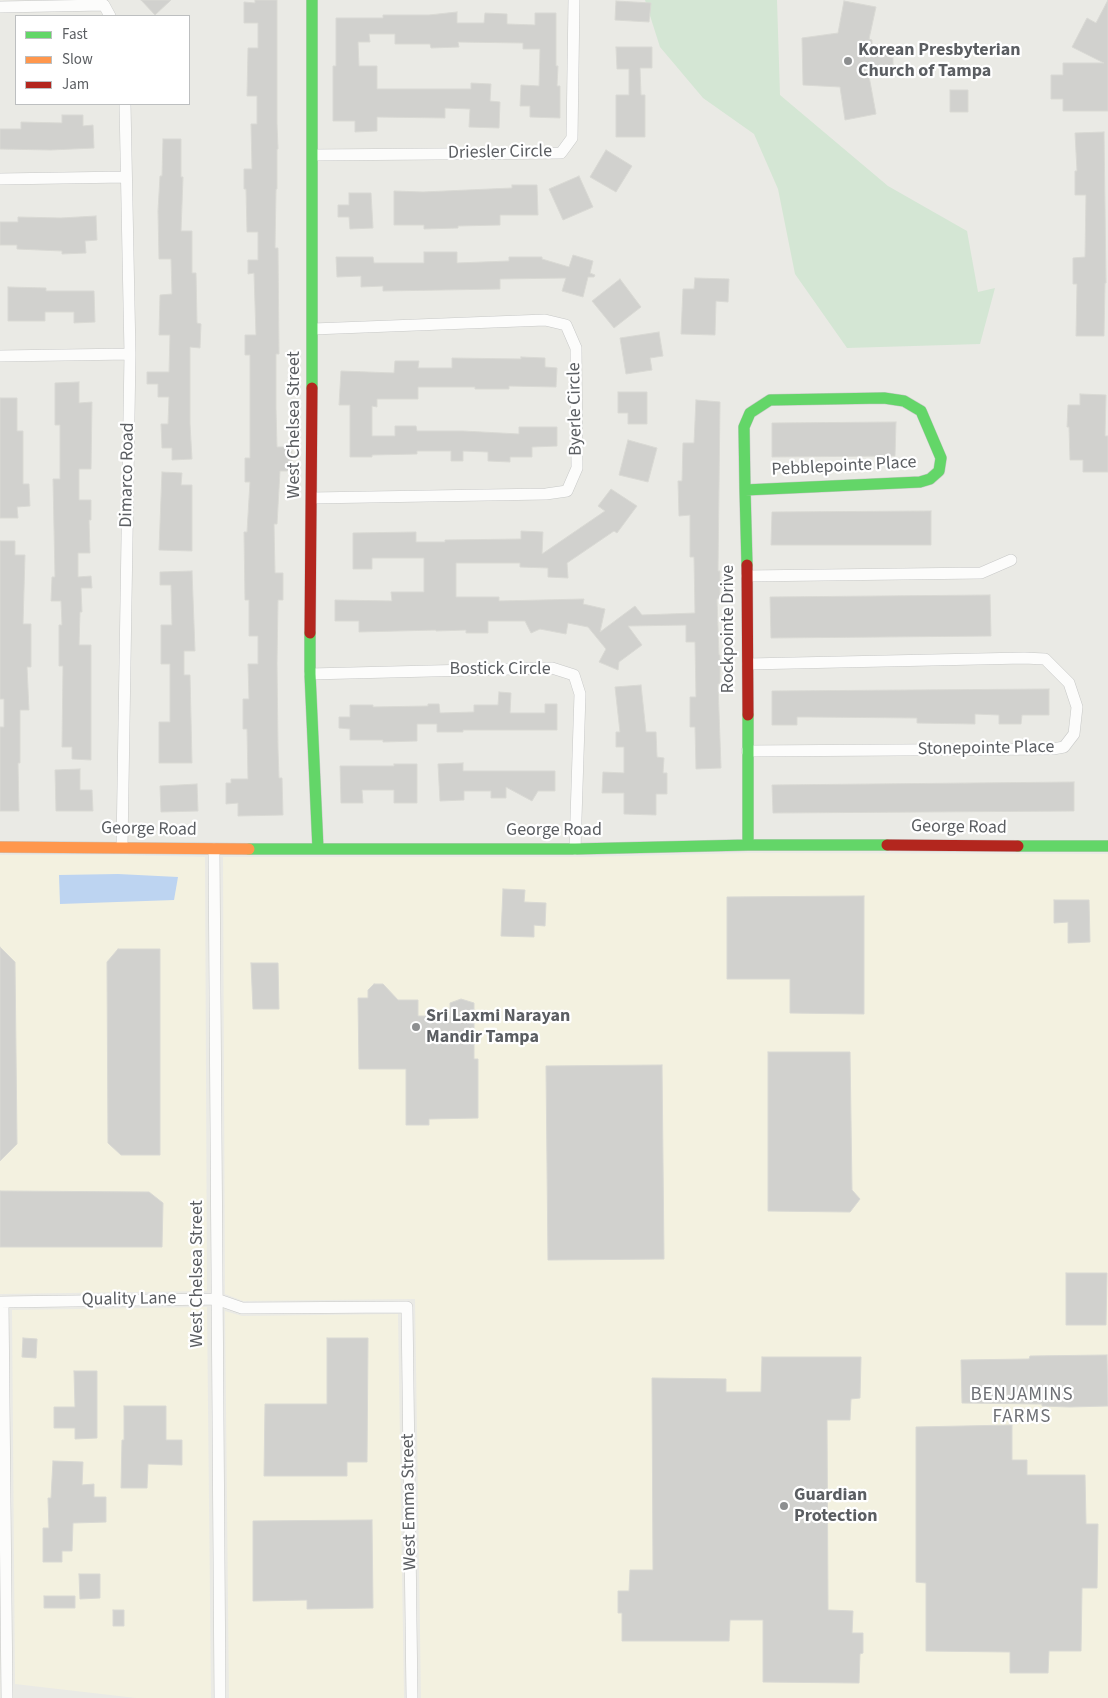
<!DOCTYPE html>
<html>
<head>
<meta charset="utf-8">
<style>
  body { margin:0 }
  #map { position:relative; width:1108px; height:1698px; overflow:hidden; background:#eaeae5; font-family:"Source Sans 3",sans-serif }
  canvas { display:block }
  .legend { position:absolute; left:15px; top:15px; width:175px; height:90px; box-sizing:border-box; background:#fff; border:1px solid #bdbfc0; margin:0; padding:6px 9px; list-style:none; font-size:15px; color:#5b5e62 }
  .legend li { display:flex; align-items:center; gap:10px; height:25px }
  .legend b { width:25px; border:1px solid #bdbfc0 }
</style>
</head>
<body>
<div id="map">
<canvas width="1108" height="1698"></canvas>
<ul class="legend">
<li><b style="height:6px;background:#63d668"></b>Fast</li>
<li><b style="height:6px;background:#ff974d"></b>Slow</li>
<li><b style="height:6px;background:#b3261e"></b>Jam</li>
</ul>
</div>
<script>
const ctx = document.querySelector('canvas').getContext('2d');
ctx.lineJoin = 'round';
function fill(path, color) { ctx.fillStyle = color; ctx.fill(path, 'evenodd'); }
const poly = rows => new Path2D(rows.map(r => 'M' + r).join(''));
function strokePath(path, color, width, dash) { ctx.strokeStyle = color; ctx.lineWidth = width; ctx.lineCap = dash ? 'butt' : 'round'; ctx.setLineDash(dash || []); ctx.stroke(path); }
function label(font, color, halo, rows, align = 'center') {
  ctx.font = font + ' "Source Sans 3",sans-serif'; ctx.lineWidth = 4.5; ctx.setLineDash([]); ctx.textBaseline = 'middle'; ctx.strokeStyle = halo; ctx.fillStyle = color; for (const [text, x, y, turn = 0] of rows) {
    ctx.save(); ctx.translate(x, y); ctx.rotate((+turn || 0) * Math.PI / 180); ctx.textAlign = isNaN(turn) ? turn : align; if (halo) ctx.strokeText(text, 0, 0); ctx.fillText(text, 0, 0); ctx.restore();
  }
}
fill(poly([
  [748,853,1108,854,1108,1698,421,1698,415,1299,243,1301,225,1294,223,857,584,857],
  [0,855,122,855,205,857,207,1291,0,1294],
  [207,1307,211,1698,136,1698,15,1684,12,1310],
  [225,1311,242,1316,398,1314,404,1698,229,1698]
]), '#f3f1e0');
fill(poly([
  [645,0,777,0,780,95,888,186,967,231,978,292,995,288,980,344,847,348,795,274,778,189,754,134,703,98,660,47]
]), '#d4e6d4');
fill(poly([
  [118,874,178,877,174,900,60,904,59,875]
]), '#bdd4f1');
const building = poly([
  [141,0,171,0,155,15,141,0],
  [255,0,277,0,277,124,278,149,277,149,277,189,276,189,275,248,278,248,279,354,276,354,276,409,277,447,292,447,292,471,280,471,277,524,274,524,275,573,283,573,283,600,278,600,277,663,278,749,279,778,282,778,283,815,238,816,238,803,226,804,226,783,231,783,231,779,248,779,247,729,243,729,243,699,249,699,248,664,258,664,258,636,249,636,249,600,245,600,244,532,247,532,250,482,245,482,245,458,250,458,250,355,245,355,245,335,256,335,254,273,248,274,248,260,258,260,258,232,247,232,246,189,244,189,244,169,252,169,251,124,257,124,257,96,247,96,248,48,258,48,258,23,244,23,244,2,255,3,255,0],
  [1108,0,1108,111,1063,111,1063,99,1051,99,1051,75,1063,75,1063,63,1104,63,1072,47,1087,18,1096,23,1108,0],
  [616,1,651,3,649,22,615,20,616,1],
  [844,1,876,7,869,39,872,40,872,45,893,49,893,73,869,76,876,114,845,120,840,87,803,85,802,38,838,33,844,1],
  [457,12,457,23,484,23,485,13,507,14,507,24,535,25,535,13,556,13,556,66,558,66,557,86,560,86,560,118,530,117,530,106,520,106,521,85,539,86,540,49,523,49,523,43,458,42,459,47,431,48,430,44,395,44,395,34,369,34,370,42,358,42,359,66,377,66,377,89,471,89,471,83,491,84,490,101,500,102,499,128,469,127,470,109,445,108,445,118,377,117,377,131,355,132,355,121,333,121,333,66,336,66,336,18,383,18,383,15,429,15,457,12],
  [616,47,652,47,652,68,640,68,641,95,645,95,645,137,616,137,616,95,629,95,629,69,617,69,616,47],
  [950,90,968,90,968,112,950,112,950,90],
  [62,115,83,115,83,126,93,125,94,148,51,150,0,149,0,129,21,129,21,122,62,123,62,115],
  [1104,132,1106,283,1105,283,1104,336,1076,336,1077,284,1073,284,1073,258,1085,257,1086,195,1075,195,1075,171,1077,171,1075,133,1104,132],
  [163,139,181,139,181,177,183,177,181,231,192,231,192,273,196,273,197,323,201,324,200,348,190,347,190,424,192,459,172,460,172,448,162,448,161,424,168,424,169,397,158,397,158,384,147,384,147,372,169,372,170,335,159,335,160,295,172,294,171,259,159,259,158,211,160,176,162,176,163,139],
  [606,150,632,166,616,192,590,177,606,150],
  [579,176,593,207,563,220,549,189,579,176],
  [512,185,537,185,538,215,500,215,500,225,458,226,458,228,424,229,424,225,394,225,394,191,423,192,512,188,512,185],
  [349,193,371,193,373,228,350,229,349,217,338,217,338,205,349,205,349,193],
  [96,216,97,240,85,241,86,253,62,254,62,251,17,249,17,245,0,245,0,222,18,222,18,217,61,218,96,216],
  [424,252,457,252,457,263,509,261,509,257,542,257,542,259,569,267,573,255,593,261,590,273,595,275,594,277,588,277,583,297,562,291,566,278,500,279,500,289,383,291,383,286,361,287,361,276,337,277,336,257,373,257,374,263,424,263,424,252],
  [695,278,729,279,728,302,716,301,715,335,681,334,683,289,694,289,695,278],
  [620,279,641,307,614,328,592,301,620,279],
  [8,287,46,288,46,291,94,291,95,322,74,323,74,312,45,312,45,321,8,321,8,287],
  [659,332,663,356,650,358,652,370,626,374,620,338,659,332],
  [521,357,545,358,545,367,557,368,556,387,509,386,509,389,475,389,475,387,418,387,418,399,377,399,377,407,372,406,372,436,395,436,395,426,416,426,417,431,463,431,519,434,519,427,557,427,557,446,532,447,532,457,510,457,510,462,488,461,488,452,463,451,463,461,451,461,451,451,417,451,417,454,372,455,372,457,350,457,350,405,339,405,341,371,394,373,395,361,419,361,418,368,452,368,452,358,521,359,521,357],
  [79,382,79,403,92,402,91,469,79,469,79,500,91,500,91,520,89,520,90,553,78,553,78,577,91,576,92,588,81,588,82,612,80,612,79,645,91,645,91,760,72,759,72,747,62,747,63,666,59,666,59,625,62,625,61,601,51,601,52,577,55,577,53,479,60,479,60,425,55,425,55,383,79,382],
  [618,392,647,392,647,424,628,424,628,413,618,413,618,392],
  [1080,394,1106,395,1105,436,1108,436,1108,472,1083,472,1083,460,1070,460,1069,427,1067,427,1068,405,1080,405,1080,394],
  [0,398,17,398,17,431,23,431,23,484,29,484,30,506,17,507,18,518,0,518,0,398],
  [696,400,720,402,718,571,720,571,720,599,717,599,719,655,720,655,720,684,718,684,721,768,696,769,695,727,690,727,690,697,696,697,695,642,686,642,686,625,628,626,642,645,619,662,618,670,599,662,606,649,588,627,568,623,566,634,540,629,531,633,525,621,488,621,488,633,466,633,466,630,436,631,436,630,359,632,359,621,335,621,335,600,392,601,391,592,424,592,424,558,372,558,372,569,353,569,353,533,416,532,416,542,445,542,445,540,521,539,521,531,543,532,542,554,605,511,598,506,611,489,637,506,617,533,614,531,567,563,568,578,548,577,548,568,520,567,520,563,456,563,456,597,499,597,499,601,584,599,583,604,605,609,600,632,635,606,642,615,695,613,694,557,690,557,690,515,679,516,678,481,682,481,683,443,694,443,696,400],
  [896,422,895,456,772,457,772,423,896,422],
  [628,440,657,448,648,482,619,475,628,440],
  [162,472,182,473,181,485,192,485,192,551,159,550,162,472],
  [931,511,931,545,771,545,772,512,931,511],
  [0,541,15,541,15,555,25,555,23,624,31,624,31,667,27,667,29,710,20,710,20,763,18,763,19,811,0,811,0,727,4,727,4,699,0,699,0,541],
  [192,571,195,651,184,651,184,675,190,675,192,763,159,763,159,722,170,722,170,664,161,664,161,625,172,625,171,585,160,585,160,572,192,571],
  [990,595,991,636,771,638,770,597,990,595],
  [641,685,646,732,656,732,657,757,664,758,663,773,667,773,667,794,656,794,656,815,624,814,624,793,602,793,603,772,624,773,624,747,616,747,616,732,620,732,615,687,641,685],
  [1049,689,1049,715,1022,715,1021,724,999,724,999,715,975,714,975,724,917,723,917,718,810,717,797,717,797,725,772,725,772,691,1049,689],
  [499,692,511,693,510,713,545,713,545,704,557,704,557,730,463,730,463,732,437,732,437,724,417,724,417,741,383,742,383,740,350,740,350,729,339,728,339,717,350,717,350,705,373,705,373,707,428,706,428,704,439,704,440,713,474,712,474,705,498,705,499,692],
  [463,763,463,771,555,771,555,791,538,791,532,801,506,787,506,798,491,798,491,791,464,791,464,800,440,801,438,764,463,763],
  [394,764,417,764,417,803,394,803,394,790,362,790,363,803,341,803,340,766,394,766,394,764],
  [80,769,80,790,92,790,93,811,56,811,55,770,80,769],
  [1074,782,1074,811,773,813,772,785,1074,782],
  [197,784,198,811,161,812,160,786,197,784],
  [503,889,525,890,524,902,546,903,545,926,534,925,534,937,501,936,503,889],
  [864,896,864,1014,790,1013,790,979,727,979,727,897,864,896],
  [1054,900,1089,900,1090,942,1068,943,1068,922,1054,923,1054,900],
  [0,947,15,962,17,1144,0,1161,0,947],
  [118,949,160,949,160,1155,121,1155,108,1143,107,962,118,949],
  [251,963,278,963,279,1009,253,1009,251,963],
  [374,984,383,984,398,1000,418,1000,418,1016,450,1016,450,1003,461,999,474,1003,474,1059,478,1059,478,1118,429,1119,429,1125,406,1125,406,1069,359,1069,358,998,368,998,368,990,374,984],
  [768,1052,850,1052,852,1190,860,1199,850,1212,768,1211,768,1052],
  [662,1065,664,1259,548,1260,546,1066,662,1065],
  [0,1191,149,1192,163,1203,162,1247,0,1247,0,1191],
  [1066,1273,1107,1273,1106,1325,1066,1325,1066,1273],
  [23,1338,37,1339,36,1358,22,1357,23,1338],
  [327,1338,368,1338,367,1462,347,1462,347,1476,264,1476,265,1404,327,1404,327,1338],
  [1107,1355,1108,1406,1070,1407,1042,1406,1042,1404,962,1403,961,1360,1029,1359,1030,1356,1107,1355],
  [762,1357,861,1357,860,1398,851,1399,850,1420,827,1420,828,1610,853,1611,852,1633,863,1633,863,1653,860,1654,859,1683,763,1682,763,1620,730,1620,729,1641,622,1641,622,1613,618,1613,618,1591,629,1591,630,1570,653,1570,652,1378,726,1379,726,1392,761,1392,762,1357],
  [74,1371,97,1371,97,1438,75,1439,75,1428,54,1428,54,1407,75,1407,74,1371],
  [124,1406,166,1406,166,1440,182,1440,182,1465,148,1464,147,1488,121,1488,122,1440,124,1440,124,1406],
  [1012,1425,1012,1460,1027,1460,1027,1475,1085,1475,1086,1524,1098,1524,1097,1588,1082,1588,1081,1651,1049,1651,1048,1673,1010,1673,1010,1652,926,1651,926,1583,916,1582,916,1427,1012,1425],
  [53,1461,83,1462,82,1485,94,1484,94,1497,106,1497,106,1522,73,1523,72,1551,62,1551,62,1562,43,1562,43,1528,49,1528,48,1498,51,1498,53,1461],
  [372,1520,373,1608,307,1609,307,1600,253,1601,253,1521,372,1520],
  [79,1574,100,1574,100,1598,80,1599,79,1574],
  [44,1596,75,1596,75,1608,44,1608,44,1596],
  [113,1610,124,1610,124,1626,113,1626,113,1610]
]);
fill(building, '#d1d1ce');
strokePath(building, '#d9d9d4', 1);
const street = poly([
  [0,7,104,5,110,16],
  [313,155,561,153,572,138,574,0],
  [0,179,126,177],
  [0,356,130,354],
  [312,498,546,494,567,491,577,468,576,348,566,325,545,320,313,329],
  [747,576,981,573,1011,560],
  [310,674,552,668,574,675,580,694,575,849],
  [747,751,1053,749,1064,747,1074,734,1077,707,1069,683,1045,659,1024,658,748,664],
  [122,847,130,354,125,104],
  [214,849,220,1698],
  [0,1302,216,1299,242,1308,407,1307,412,1698],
  [3,1302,7,1698]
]);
const fast = poly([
  [312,388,312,0],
  [745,490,920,482,930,479,939,471,941,458,921,411,904,401,884,398,770,400,750,413,744,427,745,490,747,565],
  [310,633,310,674,318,849],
  [748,715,748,845],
  [1018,846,1108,846],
  [249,849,575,849,748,845,887,845]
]);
const slow = poly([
  [0,847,249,849]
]);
const jam = poly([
  [747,565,748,715],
  [310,633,312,388],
  [887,845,1018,846]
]);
strokePath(street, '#c7c8c7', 12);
strokePath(fast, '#c6c7c5', 12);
strokePath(slow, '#c6c7c5', 12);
strokePath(jam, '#c6c7c5', 12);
strokePath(street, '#fcfcfb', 11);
strokePath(fast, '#63d668', 11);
strokePath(slow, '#ff974d', 11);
strokePath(jam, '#b3261e', 11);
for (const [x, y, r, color] of [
  [848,61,5,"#8d8f90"],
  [416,1027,5,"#8d8f90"],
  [784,1506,5,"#8d8f90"]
]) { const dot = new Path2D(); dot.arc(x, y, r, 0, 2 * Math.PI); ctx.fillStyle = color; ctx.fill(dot); strokePath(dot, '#fff', 2); }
label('bold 18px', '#5b5e62', '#fff', [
  ["Korean Presbyterian",858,51],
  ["Church of Tampa",858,72],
  ["Sri Laxmi Narayan",426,1017],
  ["Mandir Tampa",426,1038],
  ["Guardian",794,1496],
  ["Protection",794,1517]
], 'left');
label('18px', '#5b5e62', '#fff', [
  ["Driesler Circle",500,153,-1],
  ["Byerle Circle",576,409,-91],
  ["West Chelsea Street",295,425,-90],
  ["Pebblepointe Place",844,467,-3],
  ["Dimarco Road",128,475,-89],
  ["Rockpointe Drive",729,629,-90],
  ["Bostick Circle",500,670],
  ["Stonepointe Place",986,749,-1],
  ["George Road",959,828,1],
  ["George Road",149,830,1],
  ["George Road",554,831],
  ["West Chelsea Street",198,1274,-90],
  ["Quality Lane",129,1300,-1],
  ["West Emma Street",410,1502,-91]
]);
ctx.letterSpacing = '1px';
label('19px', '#6d6f74', '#fff', [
  ["BENJAMINS",1022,1396],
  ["FARMS",1022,1418]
]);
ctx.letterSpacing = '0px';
</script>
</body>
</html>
